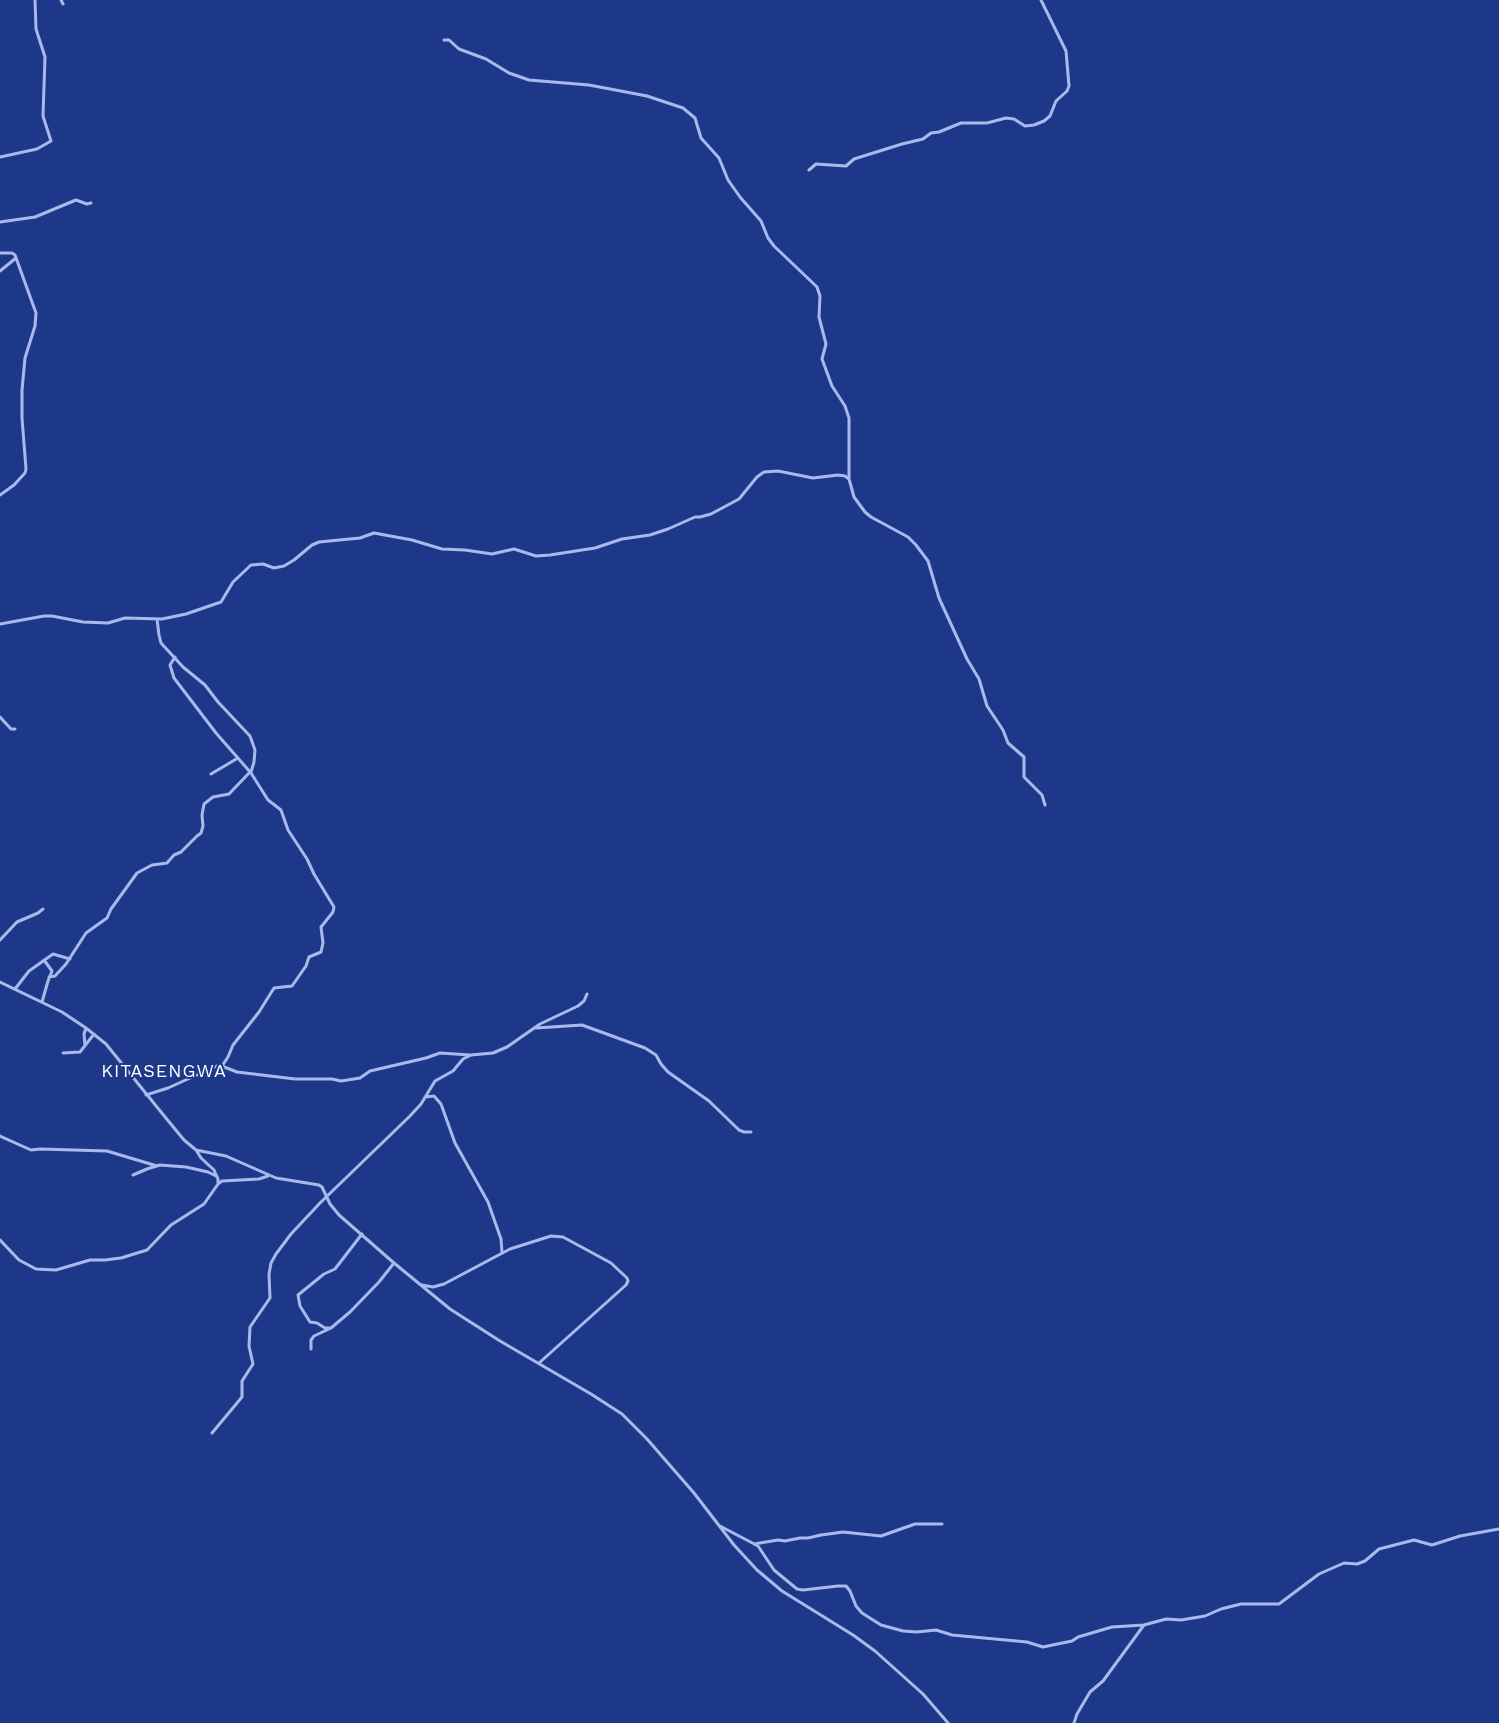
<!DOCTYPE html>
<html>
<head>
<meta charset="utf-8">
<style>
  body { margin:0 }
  canvas { display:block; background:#1e3889 }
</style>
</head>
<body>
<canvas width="1499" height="1723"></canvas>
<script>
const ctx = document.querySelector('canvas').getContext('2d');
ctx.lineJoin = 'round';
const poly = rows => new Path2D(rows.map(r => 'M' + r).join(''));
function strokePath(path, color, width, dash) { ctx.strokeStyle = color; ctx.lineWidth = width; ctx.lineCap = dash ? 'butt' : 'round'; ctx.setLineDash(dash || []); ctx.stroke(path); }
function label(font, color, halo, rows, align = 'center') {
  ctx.font = font + ' "Work Sans",sans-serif'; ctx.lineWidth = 4; ctx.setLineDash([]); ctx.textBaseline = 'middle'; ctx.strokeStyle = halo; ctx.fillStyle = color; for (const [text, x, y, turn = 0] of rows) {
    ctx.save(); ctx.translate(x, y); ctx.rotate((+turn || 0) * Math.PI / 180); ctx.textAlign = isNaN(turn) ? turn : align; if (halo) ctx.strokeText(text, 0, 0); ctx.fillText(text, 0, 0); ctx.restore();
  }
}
strokePath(poly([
  [61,0,63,4],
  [444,40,449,40,459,49,486,59,509,73,529,80,589,85,647,96,683,108,695,118,701,138,719,158,728,180,740,197,761,221,768,238,774,246,817,287,820,296,819,317,826,344,822,359,832,386,845,406,849,418,849,479,854,497,865,512,871,517,908,537,916,545,928,561,939,598,967,659,979,679,987,706,1003,730,1008,743,1024,757,1024,777,1042,795,1045,805],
  [0,157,37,149,51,141,43,116,45,57,36,29,35,0],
  [809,170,816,164,846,166,854,159,902,144,923,139,931,133,939,132,961,123,987,123,1006,118,1014,119,1025,126,1034,125,1044,121,1050,116,1056,101,1067,91,1069,86,1066,51,1041,0],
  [0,222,35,217,76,200,87,204,91,203],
  [0,253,12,253,15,255,36,313,35,326,25,358,22,390,22,418,26,469,25,473,14,485,0,495],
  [0,271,16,258],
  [157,619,159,635,161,643,183,667,205,685,218,702,250,736,255,750,254,762,251,772],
  [0,624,44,616,52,616,83,622,108,623,125,618,162,619,186,614,221,602,233,582,251,565,263,564,274,568,284,566,294,560,312,545,319,542,360,538,374,533,412,540,442,549,465,550,492,554,514,549,536,556,550,555,595,548,622,539,650,535,668,529,695,517,700,517,711,514,739,499,757,477,764,472,778,471,813,478,838,475,845,476,849,479],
  [175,657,170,665,174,678,216,733,251,773,268,800,281,810,288,830,307,859,314,874,334,907,333,912,321,927,323,943,321,952,309,957,306,966,292,986,274,988,259,1012,233,1045,228,1057,222,1066],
  [0,717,11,729,15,729],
  [211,774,238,758],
  [0,940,17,922,38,913,43,909],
  [49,977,55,976,66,964,86,933,107,918,111,909,137,873,152,865,167,863,174,855,181,852,197,836,201,833,203,826,202,815,204,804,213,797,229,794,250,772],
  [0,982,62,1012,86,1028,106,1044,161,1112,184,1140,196,1150,226,1156,276,1178,319,1185,322,1187,330,1204,339,1215,394,1263,450,1309,500,1341,591,1394,622,1414,647,1439,694,1493,734,1545,757,1570,782,1591,853,1635,875,1651,923,1694,948,1723],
  [15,989,29,971,53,954,70,959],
  [42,1002,48,981,52,971,44,960],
  [536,1028,582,1025,645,1048,656,1055,661,1064,668,1072,709,1101,739,1130,744,1132,751,1132],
  [85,1046,84,1034,86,1028],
  [63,1053,80,1052,94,1034],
  [146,1095,168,1088,219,1065,237,1072,295,1079,332,1079,341,1081,360,1078,370,1071,426,1058,440,1053,470,1055],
  [425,1097,434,1096,441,1104,455,1143,488,1202,501,1239,502,1252],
  [0,1136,31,1150,40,1149,107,1151,157,1166],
  [196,1150,201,1158,214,1170,218,1179,218,1183],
  [133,1175,147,1169,160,1165,186,1167,208,1172,216,1176],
  [0,1240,19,1260,36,1269,56,1270,90,1260,105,1260,121,1258,147,1250,171,1225,204,1204,218,1184,222,1181,259,1179,268,1176],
  [422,1285,433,1287,444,1284,510,1249,551,1236,563,1237,611,1263,627,1278,628,1281,626,1285,539,1363],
  [331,1328,325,1328,317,1323,310,1322,300,1306,298,1295,324,1274,335,1269,362,1234],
  [311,1349,311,1340,314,1336,331,1328,350,1312,379,1282,394,1263],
  [212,1433,242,1397,242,1381,253,1364,249,1346,250,1327,270,1298,269,1274,271,1263,276,1254,291,1234,320,1203,410,1116,421,1104,435,1081,453,1071,463,1059,471,1055,493,1053,507,1047,540,1024,578,1006,584,1001,587,994],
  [720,1526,758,1546,774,1570,797,1589,803,1590,838,1586,846,1586,850,1591,856,1606,862,1613,881,1625,903,1631,917,1632,936,1630,952,1635,1027,1642,1043,1647,1072,1641,1078,1637,1112,1627,1144,1625],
  [754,1544,778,1540,785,1541,800,1538,808,1538,821,1535,843,1532,881,1536,915,1524,942,1524],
  [1074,1723,1077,1714,1090,1692,1103,1681,1144,1625,1166,1619,1181,1620,1205,1616,1221,1609,1241,1604,1279,1604,1319,1574,1344,1563,1357,1564,1365,1561,1379,1549,1414,1540,1432,1545,1460,1536,1499,1529]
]), '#a8baeb', 3);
ctx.letterSpacing = '1px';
label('18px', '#fff', '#1e3889', [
  ["KITASENGWA",164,1072]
]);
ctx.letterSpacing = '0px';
</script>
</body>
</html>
